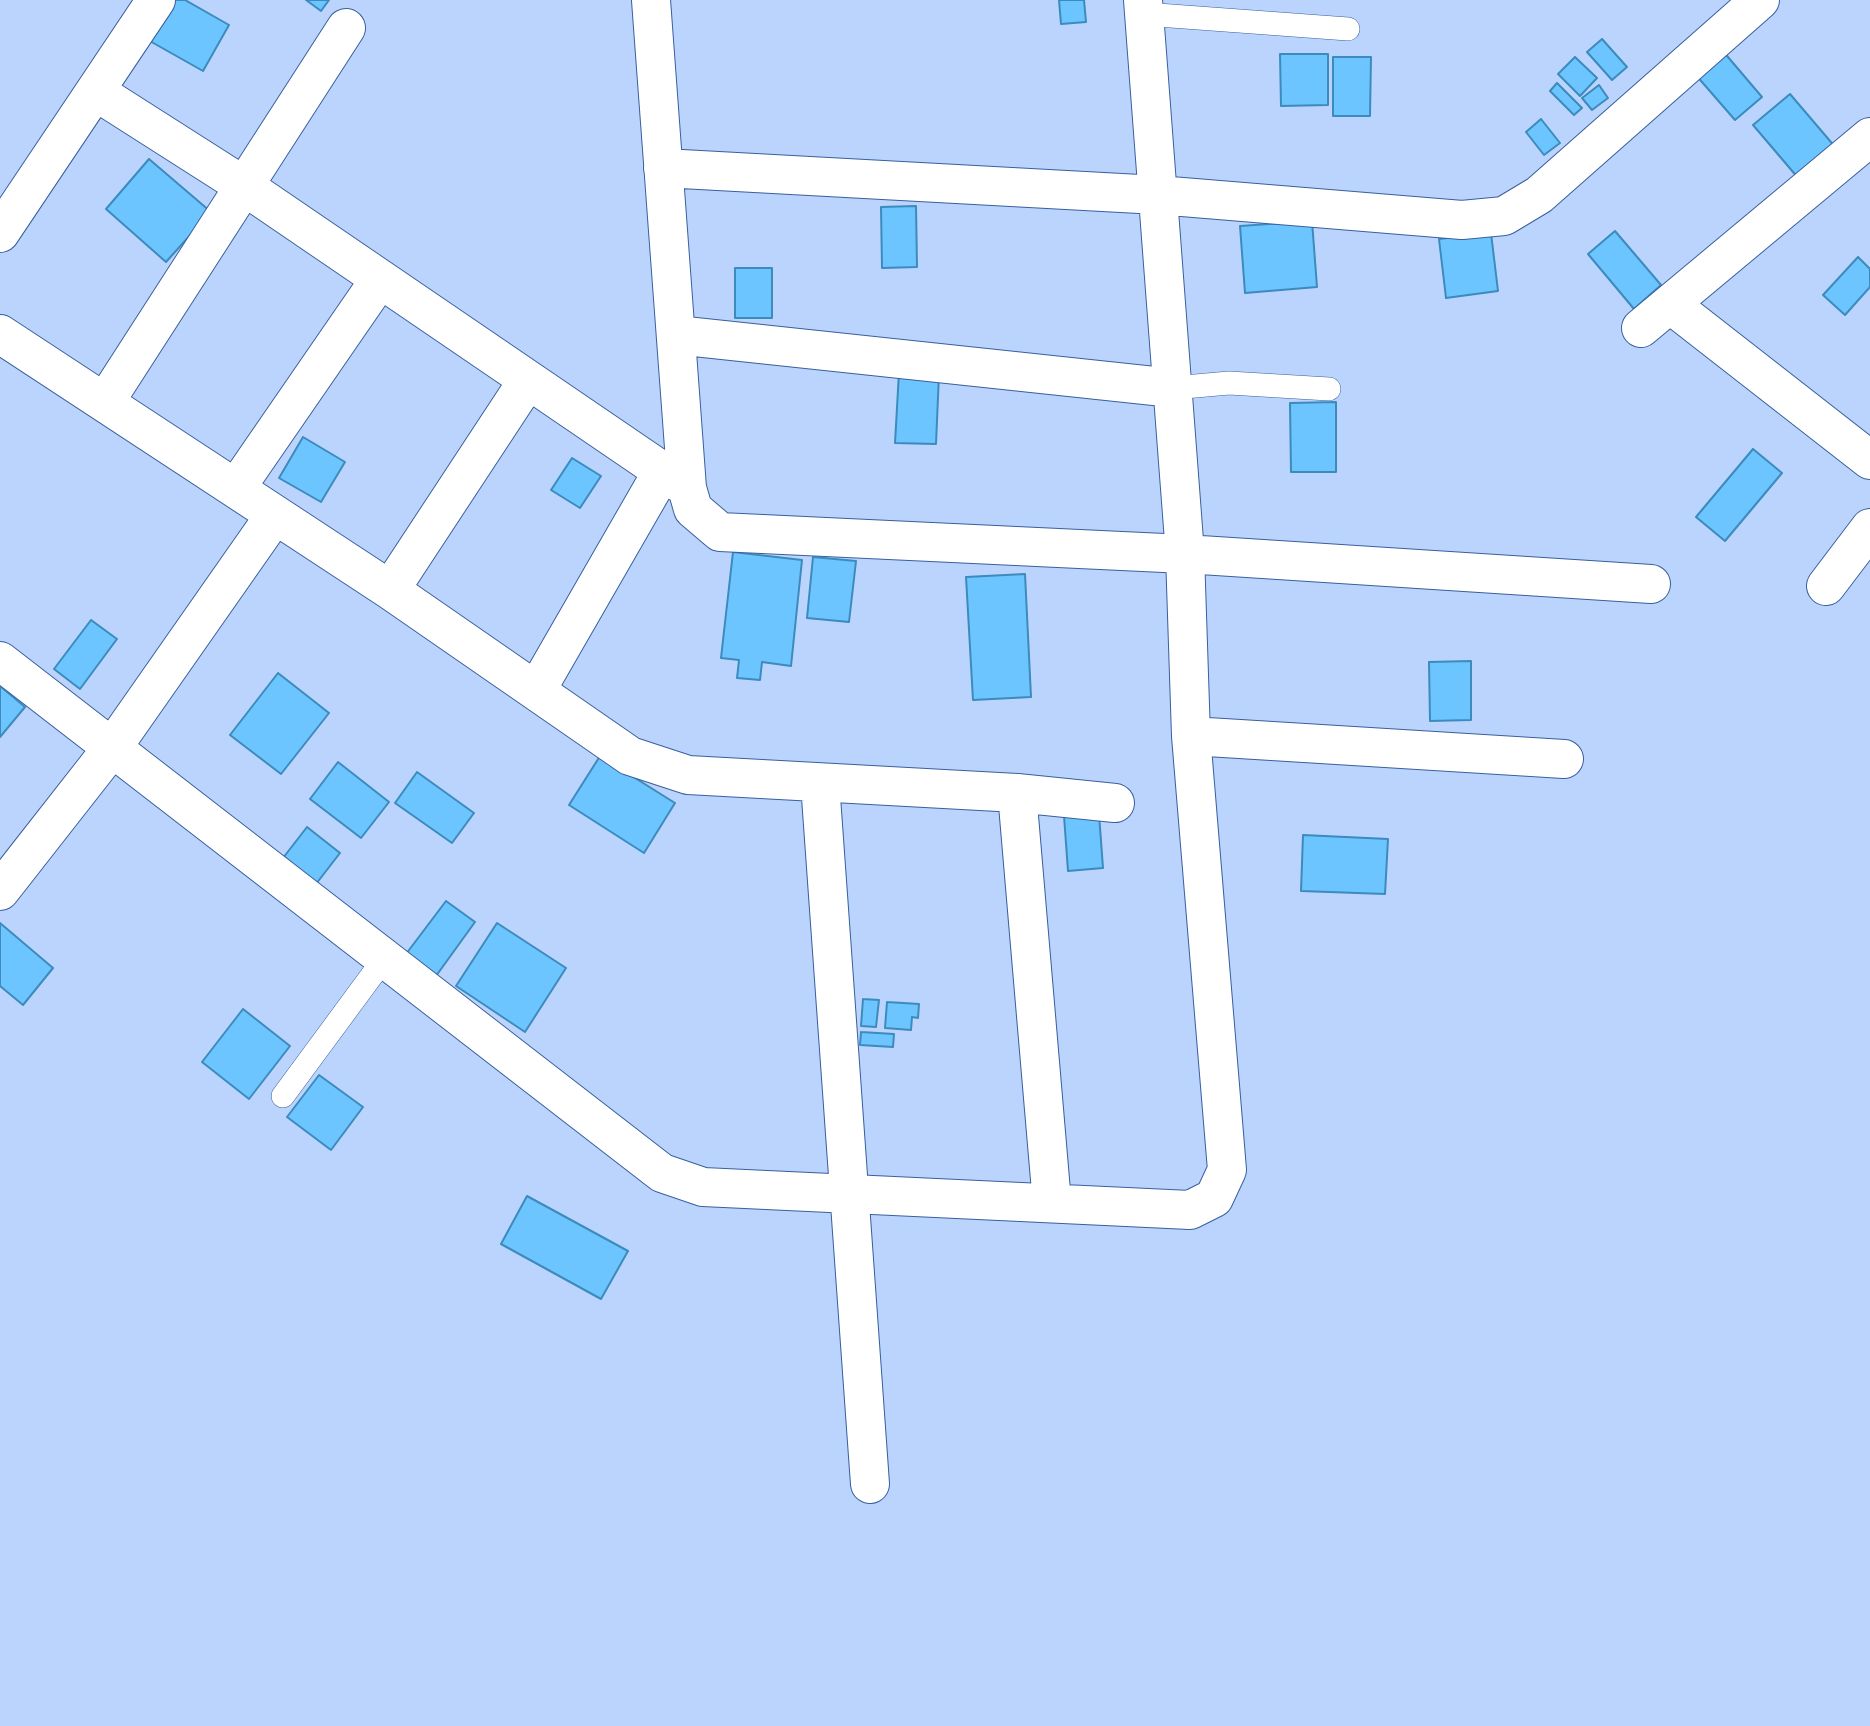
<!DOCTYPE html>
<html>
<head>
<meta charset="utf-8">
<style>
  body { margin:0 }
  canvas { display:block; background:#bad4fd }
</style>
</head>
<body>
<canvas width="1870" height="1726"></canvas>
<script>
const ctx = document.querySelector('canvas').getContext('2d');
ctx.lineJoin = 'round';
function fill(path, color) { ctx.fillStyle = color; ctx.fill(path, 'evenodd'); }
const poly = rows => new Path2D(rows.map(r => 'M' + r).join(''));
function strokePath(path, color, width, dash) { ctx.strokeStyle = color; ctx.lineWidth = width; ctx.lineCap = dash ? 'butt' : 'round'; ctx.setLineDash(dash || []); ctx.stroke(path); }
const building = poly([
  [171,0,185,0,229,25,203,71,148,40,171,0],
  [306,0,329,0,321,11,306,0],
  [1059,0,1084,0,1086,22,1061,24,1059,0],
  [1602,39,1627,67,1612,80,1587,52,1602,39],
  [1722,50,1762,97,1735,120,1695,74,1722,50],
  [1280,54,1328,54,1328,105,1281,106,1280,54],
  [1333,57,1371,57,1370,116,1333,116,1333,57],
  [1575,57,1597,78,1580,96,1558,74,1575,57],
  [1557,83,1582,108,1574,115,1550,91,1557,83],
  [1599,85,1608,98,1592,110,1582,98,1599,85],
  [1790,94,1836,148,1799,179,1753,125,1790,94],
  [1541,119,1560,143,1544,155,1526,132,1541,119],
  [149,159,211,212,166,262,106,209,149,159],
  [916,206,917,267,882,268,881,207,916,206],
  [1312,221,1317,287,1245,293,1240,226,1312,221],
  [1615,231,1661,285,1634,309,1588,254,1615,231],
  [1491,233,1498,291,1446,298,1439,239,1491,233],
  [1858,257,1870,269,1870,287,1845,315,1823,295,1858,257],
  [735,268,772,268,772,318,735,318,735,268],
  [899,372,939,374,936,444,895,443,899,372],
  [1336,402,1336,472,1291,472,1290,403,1336,402],
  [303,437,345,462,321,502,279,478,303,437],
  [1753,449,1782,473,1725,541,1696,517,1753,449],
  [572,458,601,476,580,508,551,490,572,458],
  [733,552,802,560,791,666,762,662,760,680,737,678,739,660,721,658,733,552],
  [813,557,856,561,849,622,807,618,813,557],
  [1025,574,1031,697,973,700,966,577,1025,574],
  [91,620,117,639,80,689,54,669,91,620],
  [1471,661,1471,720,1430,721,1429,662,1471,661],
  [278,673,329,713,281,774,230,735,278,673],
  [0,686,25,707,0,737,0,686],
  [600,756,675,803,644,853,569,805,600,756],
  [338,762,389,802,361,838,310,799,338,762],
  [417,772,474,813,452,843,395,803,417,772],
  [1099,814,1103,868,1068,871,1064,816,1099,814],
  [307,827,340,853,316,884,283,858,307,827],
  [1303,835,1388,839,1385,894,1301,891,1303,835],
  [446,901,475,922,436,976,406,954,446,901],
  [0,923,53,968,23,1005,0,986,0,923],
  [497,923,566,968,525,1032,456,986,497,923],
  [863,999,879,1000,876,1027,861,1026,863,999],
  [887,1002,919,1004,918,1018,912,1017,911,1030,885,1028,887,1002],
  [243,1009,290,1046,249,1099,202,1062,243,1009],
  [861,1032,894,1034,893,1047,860,1045,861,1032],
  [319,1075,363,1107,331,1150,287,1117,319,1075],
  [527,1196,628,1251,601,1299,501,1244,527,1196]
]);
fill(building, '#6cc5ff');
strokePath(building, '#3c8bbc', 2);
const service = poly([
  [1144,14,1348,29],
  [1173,388,1229,383,1329,389],
  [283,1096,384,959]
]);
const minor = poly([
  [651,0,687,488,693,509,720,532,1185,554,1651,584],
  [95,91,244,186,687,488],
  [663,168,1158,195,1462,220,1504,216,1539,195,1760,0],
  [0,233,156,0],
  [1670,304,1870,460],
  [1641,328,1870,137],
  [0,334,390,590,630,756,688,775,1017,793,1115,803],
  [676,335,1173,388],
  [105,402,346,28],
  [236,488,380,279],
  [1826,586,1870,528],
  [390,590,528,380],
  [0,661,662,1173,703,1187,1190,1210,1214,1198,1227,1170,1191,736,1185,554,1143,0],
  [536,691,662,472],
  [1191,736,1564,759],
  [820,783,870,1484],
  [1017,793,1052,1203],
  [0,891,112,748,275,515]
]);
strokePath(service, '#395f9c', 24);
strokePath(minor, '#395f9c', 40);
strokePath(service, '#fff', 23);
strokePath(minor, '#fff', 38);
</script>
</body>
</html>
